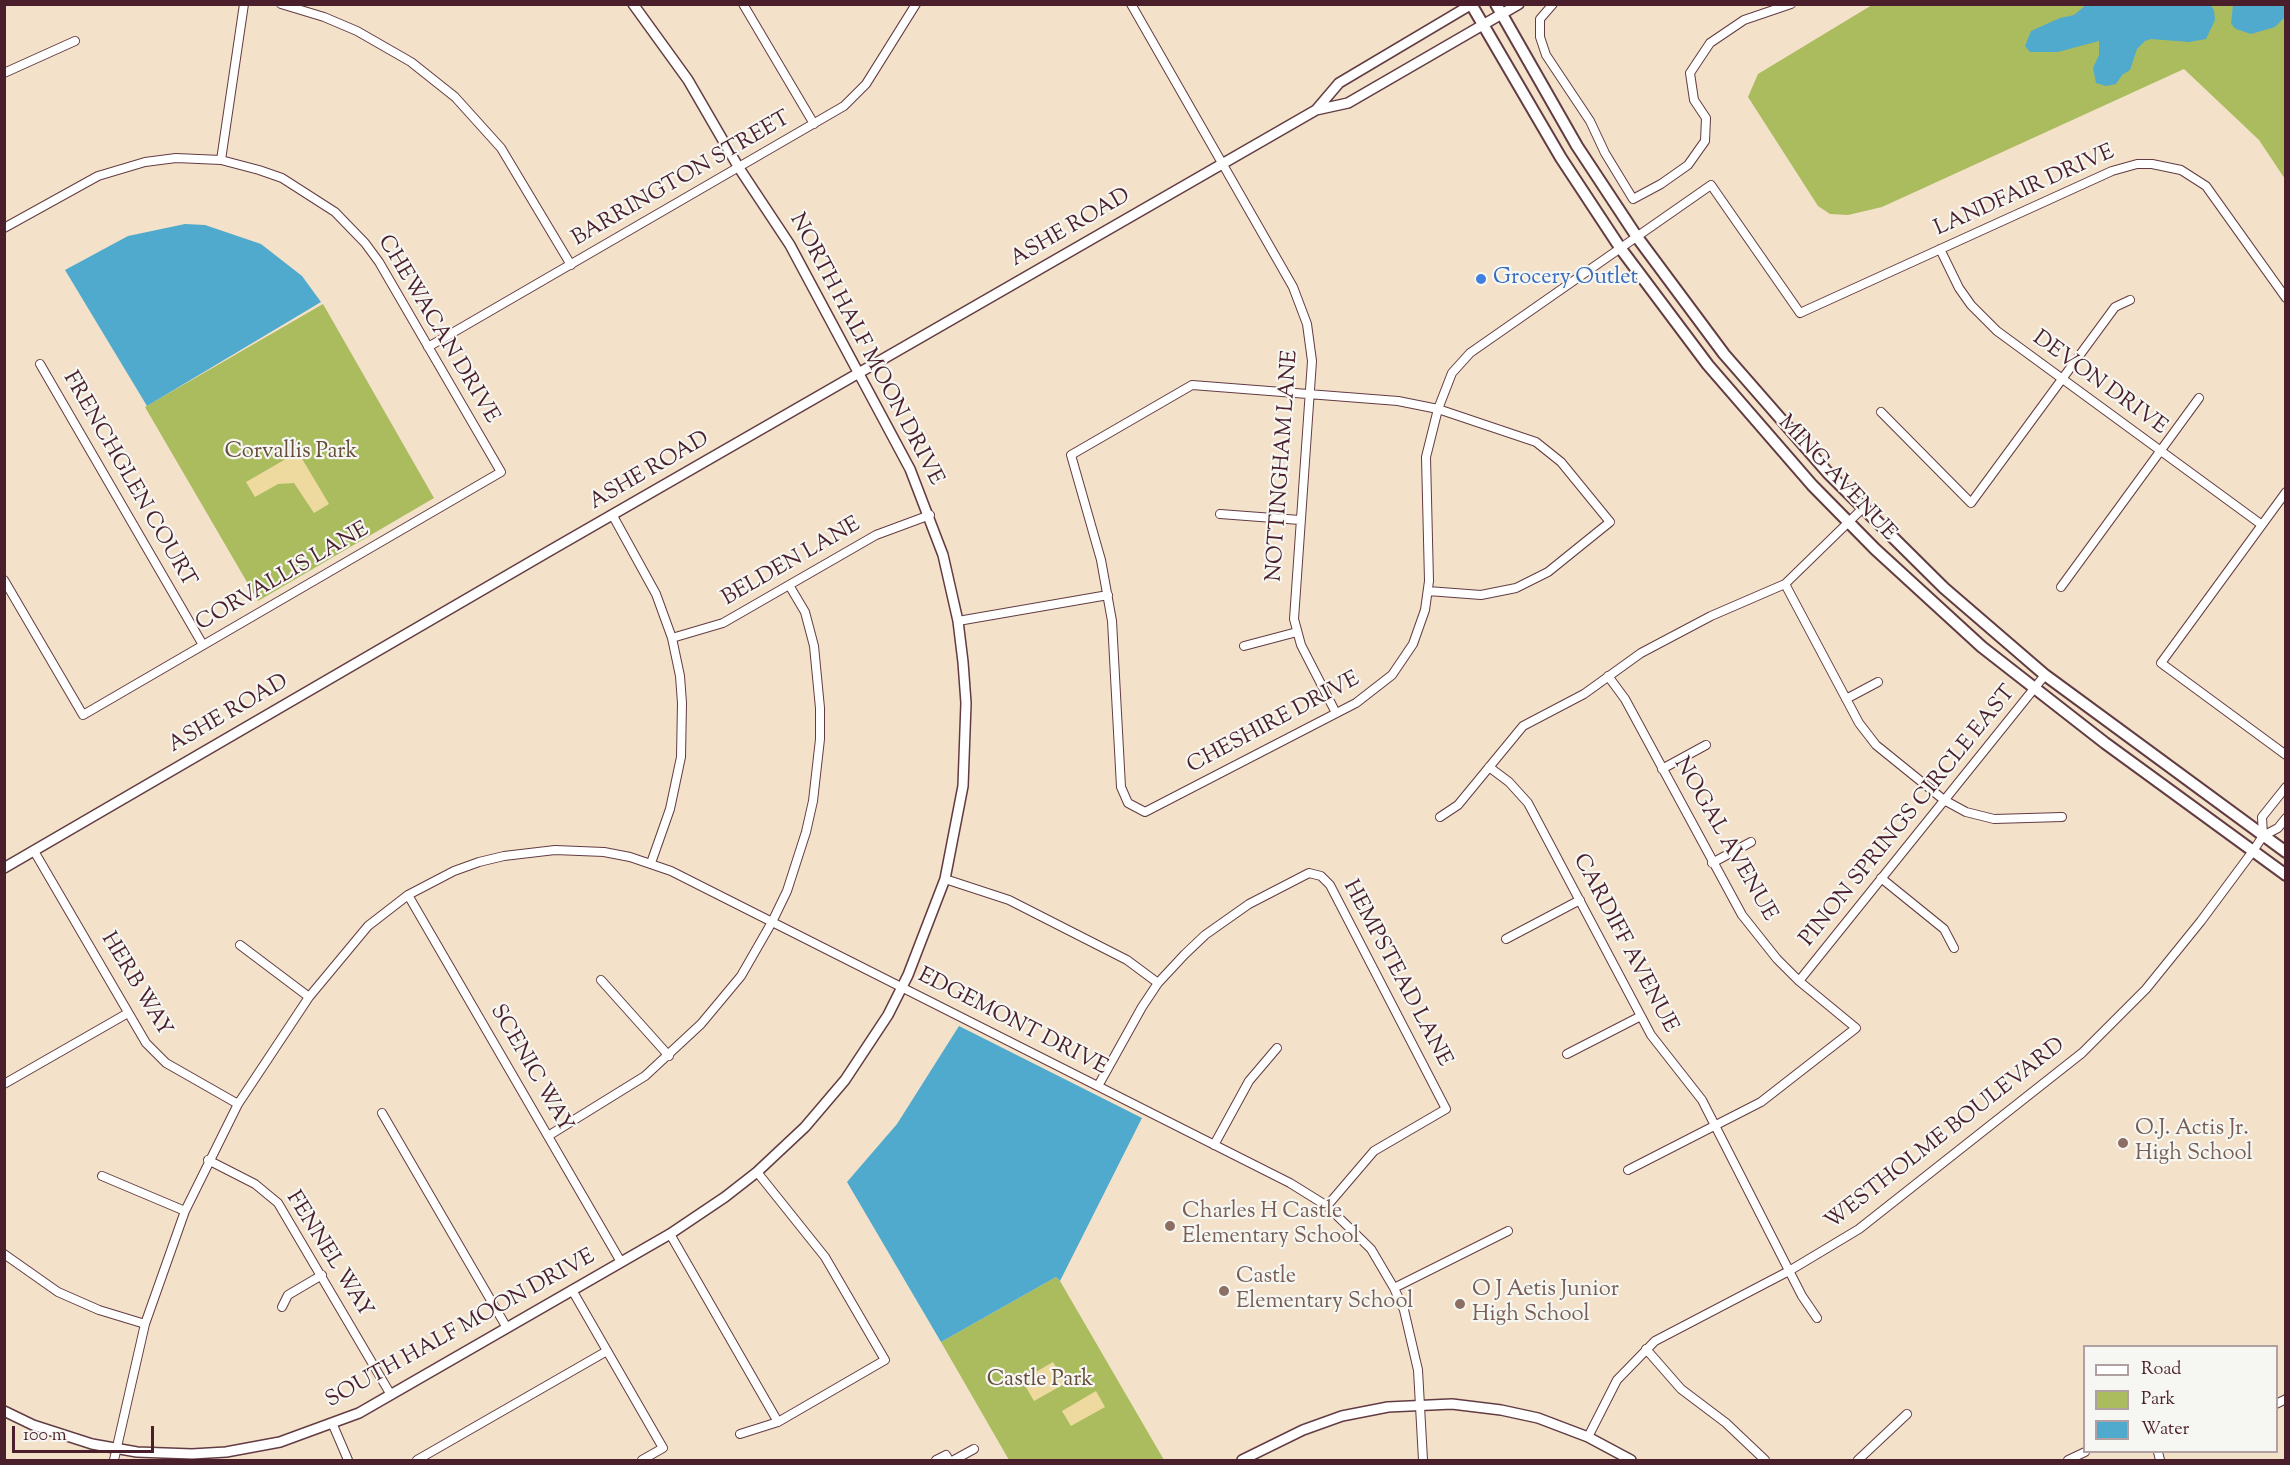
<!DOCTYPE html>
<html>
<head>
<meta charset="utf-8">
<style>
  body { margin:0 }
  #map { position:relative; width:2290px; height:1465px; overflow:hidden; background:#f3e1c9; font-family:"Sorts Mill Goudy",serif }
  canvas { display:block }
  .frame { position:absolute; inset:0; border:6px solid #4a1f2b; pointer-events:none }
  .legend { position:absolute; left:2083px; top:1345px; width:195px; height:108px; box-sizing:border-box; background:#f6f6f2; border:2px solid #b1a0a2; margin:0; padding:8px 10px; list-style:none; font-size:18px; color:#4a1f2b }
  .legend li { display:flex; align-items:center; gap:12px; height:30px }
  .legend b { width:30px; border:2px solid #b1a0a2 }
  .scale { position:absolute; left:12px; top:1426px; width:142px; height:27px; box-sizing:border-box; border:3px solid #4a1f2b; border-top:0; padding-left:8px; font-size:18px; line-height:21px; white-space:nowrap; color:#4a1f2b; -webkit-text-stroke:4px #f6f6f2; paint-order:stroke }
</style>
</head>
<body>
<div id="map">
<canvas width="2290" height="1465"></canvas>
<div class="frame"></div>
<ul class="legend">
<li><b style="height:8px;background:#fff"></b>Road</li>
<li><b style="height:16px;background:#abbc5f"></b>Park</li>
<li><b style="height:16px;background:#4faacd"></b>Water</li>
</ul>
<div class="scale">100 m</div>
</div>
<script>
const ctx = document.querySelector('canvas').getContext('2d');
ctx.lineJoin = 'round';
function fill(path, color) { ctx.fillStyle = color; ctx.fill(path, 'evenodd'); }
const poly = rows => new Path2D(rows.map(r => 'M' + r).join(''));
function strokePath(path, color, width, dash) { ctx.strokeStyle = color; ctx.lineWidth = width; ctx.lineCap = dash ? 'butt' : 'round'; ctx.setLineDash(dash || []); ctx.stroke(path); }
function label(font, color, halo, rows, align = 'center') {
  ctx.font = font + ' "Sorts Mill Goudy",serif'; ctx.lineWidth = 4.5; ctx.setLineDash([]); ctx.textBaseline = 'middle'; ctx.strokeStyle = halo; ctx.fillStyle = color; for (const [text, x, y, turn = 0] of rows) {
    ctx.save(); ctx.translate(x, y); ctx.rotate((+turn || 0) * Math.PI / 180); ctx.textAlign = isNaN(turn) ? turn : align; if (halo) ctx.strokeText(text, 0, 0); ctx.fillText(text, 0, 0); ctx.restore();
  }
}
fill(poly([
  [1872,5,2285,5,2285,179,2259,140,2184,69,1882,207,1848,215,1830,214,1818,206,1748,97,1758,74],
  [323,304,434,498,258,601,145,407],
  [1056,1277,1060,1281,1164,1460,1009,1460,941,1342]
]), '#abbc5f');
fill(poly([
  [298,452,329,504,314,513,294,483,278,484,255,497,246,482],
  [1053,1362,1066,1383,1034,1401,1022,1380],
  [1096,1391,1105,1407,1071,1426,1062,1411]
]), '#eeda9e');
fill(poly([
  [2210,4,2214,10,2215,20,2206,39,2189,42,2151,39,2145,41,2137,49,2130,70,2122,75,2116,84,2106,86,2096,83,2093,68,2099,55,2099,41,2058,52,2030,52,2025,46,2031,31,2060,18,2074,15,2086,5],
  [2233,5,2285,5,2285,17,2275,27,2251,34,2236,29,2231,24],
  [185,224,205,225,261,244,302,276,321,302,147,406,65,270,128,236],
  [959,1026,1142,1118,1060,1281,1056,1277,941,1342,847,1182,897,1124]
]), '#4faacd');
const minor = poly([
  [281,4,324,17,357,31,411,62,455,97,501,148,571,265],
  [743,4,814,124],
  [1131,4,1293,287,1307,324,1312,361,1294,619,1301,645,1336,713],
  [1553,4,1540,19,1540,37,1546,55,1590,121,1605,153,1633,199,1661,184,1688,165,1705,141,1706,118,1694,100,1690,73,1710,43,1744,20,1791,4],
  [4,73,75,41],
  [221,160,244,4],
  [4,228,98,176,145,162,176,158,221,160,259,170,282,178,335,212,365,243,379,262,501,472,83,715,4,580],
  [1940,249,1959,288,1971,305,1997,331,2262,525],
  [428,347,844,106,866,84,916,4],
  [40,364,203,645],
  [1881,412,1971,503,2115,307,2130,300],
  [2286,492,2161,663,2286,755],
  [1220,514,1300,520],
  [613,516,656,594,672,638,680,676,682,703,681,757,670,809,651,863],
  [1785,584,1859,723,1876,745,1944,800,1966,812,1994,819,2062,817],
  [2061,587,2199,398],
  [1428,591,1481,595,1516,588,1548,572,1610,522,1561,462,1536,442,1438,409,1398,401,1192,385,1071,455,1101,560,1112,621,1121,787,1128,803,1145,812,1356,703,1392,675,1413,644,1425,610,1429,581,1426,457,1438,409,1452,373,1470,353,1711,185,1800,313,2112,171,2137,164,2152,164,2181,170,2206,186,2286,298],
  [958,621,1108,595],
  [672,638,723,623,876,535,930,515],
  [1244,646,1297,632],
  [1608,676,1625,699,1742,915,1777,959,1799,981,1856,1028,1761,1102,1628,1170],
  [1846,699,1878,682],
  [1489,767,1509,782,1528,803,1651,1035,1702,1100,1802,1296,1817,1318],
  [1662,769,1706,745],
  [1440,817,1458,805,1523,726,1584,694,1641,653,1711,616,1785,584,1862,509],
  [2263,836,2278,828,2286,818],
  [34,851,146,1043,166,1063,238,1104],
  [1712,863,1751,842],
  [1881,878,1944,929,1954,948],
  [945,879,1009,900,1127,960,1158,983],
  [408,895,621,1262],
  [1506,939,1580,900],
  [240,945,309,997],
  [601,980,669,1056],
  [1799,981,2045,675],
  [1567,1054,1641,1016],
  [4,1084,128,1013],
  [1098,1086,1142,1007,1158,983,1185,954,1205,935,1249,904,1309,873,1321,876,1330,885,1446,1109,1374,1151,1327,1206],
  [382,1113,507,1328],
  [548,1136,645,1076,701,1024,741,976,772,922,787,891,806,832,813,801,820,739,820,708,814,646,805,612,789,585],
  [1214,1145,1249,1081,1277,1048],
  [208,1160,255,1184,278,1203,391,1395],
  [102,1176,185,1211],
  [670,1234,778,1422],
  [4,1254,58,1292,99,1310,145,1324],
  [1394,1288,1508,1231],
  [572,1290,663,1448,642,1460],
  [282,1307,288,1295,322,1275],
  [1646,1349,1681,1389,1726,1423,1765,1460],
  [2276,1404,2286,1399],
  [333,1425,348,1460],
  [740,1434,778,1422,885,1360,825,1257,757,1172],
  [1588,1437,1617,1380,1655,1341,1789,1271,1859,1229,2082,1053,2146,989,2201,921,2253,851,2263,836,2262,817,2286,787],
  [2158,1452,2160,1460],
  [114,1460,145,1324,185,1211,238,1104,309,997,368,926,408,895,454,871,479,862,504,856,555,850,604,852,630,857,671,871,1290,1183,1327,1206,1371,1249,1394,1288,1404,1310,1418,1370,1423,1460],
  [417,1460,607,1351],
  [936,1460,946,1455,949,1460],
  [954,1460,974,1449],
  [1858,1460,1907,1414],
  [2068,1460,2085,1452]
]);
const tertiary = poly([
  [1472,4,1339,83,1316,110,1348,103,1519,4],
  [4,868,551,550,1316,110],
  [4,1411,33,1425,92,1444,137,1452,192,1454,226,1452,280,1442,359,1413,670,1234,725,1197,757,1172,805,1127,845,1080,888,1015,908,975,945,879,963,786,966,703,963,662,958,621,943,555,910,469,790,245,739,168,688,80,633,4],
  [1242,1460,1303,1430,1342,1416,1388,1407,1452,1404,1501,1410,1538,1418,1588,1437,1631,1460]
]);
const secondary = poly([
  [1471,4,1561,158,1621,249,1708,365,1812,485,1875,549,1982,647,2105,743,2286,875],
  [1496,4,1577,146,1637,237,1724,354,1828,473,1944,588,2045,675,2286,852]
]);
strokePath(minor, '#633c43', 10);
strokePath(tertiary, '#633c43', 12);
strokePath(secondary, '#633c43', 14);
strokePath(minor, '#fff', 8);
strokePath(tertiary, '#fff', 9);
strokePath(secondary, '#fff', 10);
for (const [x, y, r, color] of [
  [1481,279,6,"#3f7fe0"],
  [2123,1143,6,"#8d6e63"],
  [1170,1226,6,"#8d6e63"],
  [1224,1291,6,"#8d6e63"],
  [1460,1304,6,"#8d6e63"]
]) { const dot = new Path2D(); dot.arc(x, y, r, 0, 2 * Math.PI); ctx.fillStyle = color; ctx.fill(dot); strokePath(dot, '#f6f6f2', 2); }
label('22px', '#4a1f2b', '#f6f6f2', [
  ["BARRINGTON STREET",682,180,-30],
  ["LANDFAIR DRIVE",2025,192,-24],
  ["ASHE ROAD",1071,229,-30],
  ["CHEWACAN DRIVE",437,330,59],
  ["NORTH HALF MOON DRIVE",865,350,62],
  ["DEVON DRIVE",2099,384,36],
  ["NOTTINGHAM LANE",1284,466,-86],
  ["ASHE ROAD",650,472,-30],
  ["MING AVENUE",1836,479,47],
  ["FRENCHGLEN COURT",128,480,60],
  ["BELDEN LANE",792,563,-30],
  ["CORVALLIS LANE",283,578,-30],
  ["ASHE ROAD",229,715,-30],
  ["CHESHIRE DRIVE",1274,724,-28],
  ["PINON SPRINGS CIRCLE EAST",1909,817,-51],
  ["NOGAL AVENUE",1724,840,60],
  ["CARDIFF AVENUE",1624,944,62],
  ["HEMPSTEAD LANE",1396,974,62],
  ["HERB WAY",135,985,59],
  ["EDGEMONT DRIVE",1012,1023,27],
  ["SCENIC WAY",530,1069,60],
  ["WESTHOLME BOULEVARD",1946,1135,-38],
  ["FENNEL WAY",328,1255,58],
  ["SOUTH HALF MOON DRIVE",461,1330,-29]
]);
label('22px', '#366cbe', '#f6f6f2', [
  ["Grocery Outlet",1493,279]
], 'left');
label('22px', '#674e3b', '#f6f6f2', [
  ["Corvallis Park",291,453],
  ["Castle Park",1040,1381]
]);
label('22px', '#785e54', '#f6f6f2', [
  ["O.J. Actis Jr.",2135,1130],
  ["High School",2135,1155],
  ["Charles H Castle",1182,1213],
  ["Elementary School",1182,1238],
  ["Castle",1236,1278],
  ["Elementary School",1236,1303],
  ["O J Aetis Junior",1472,1291],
  ["High School",1472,1316]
], 'left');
</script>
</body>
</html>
